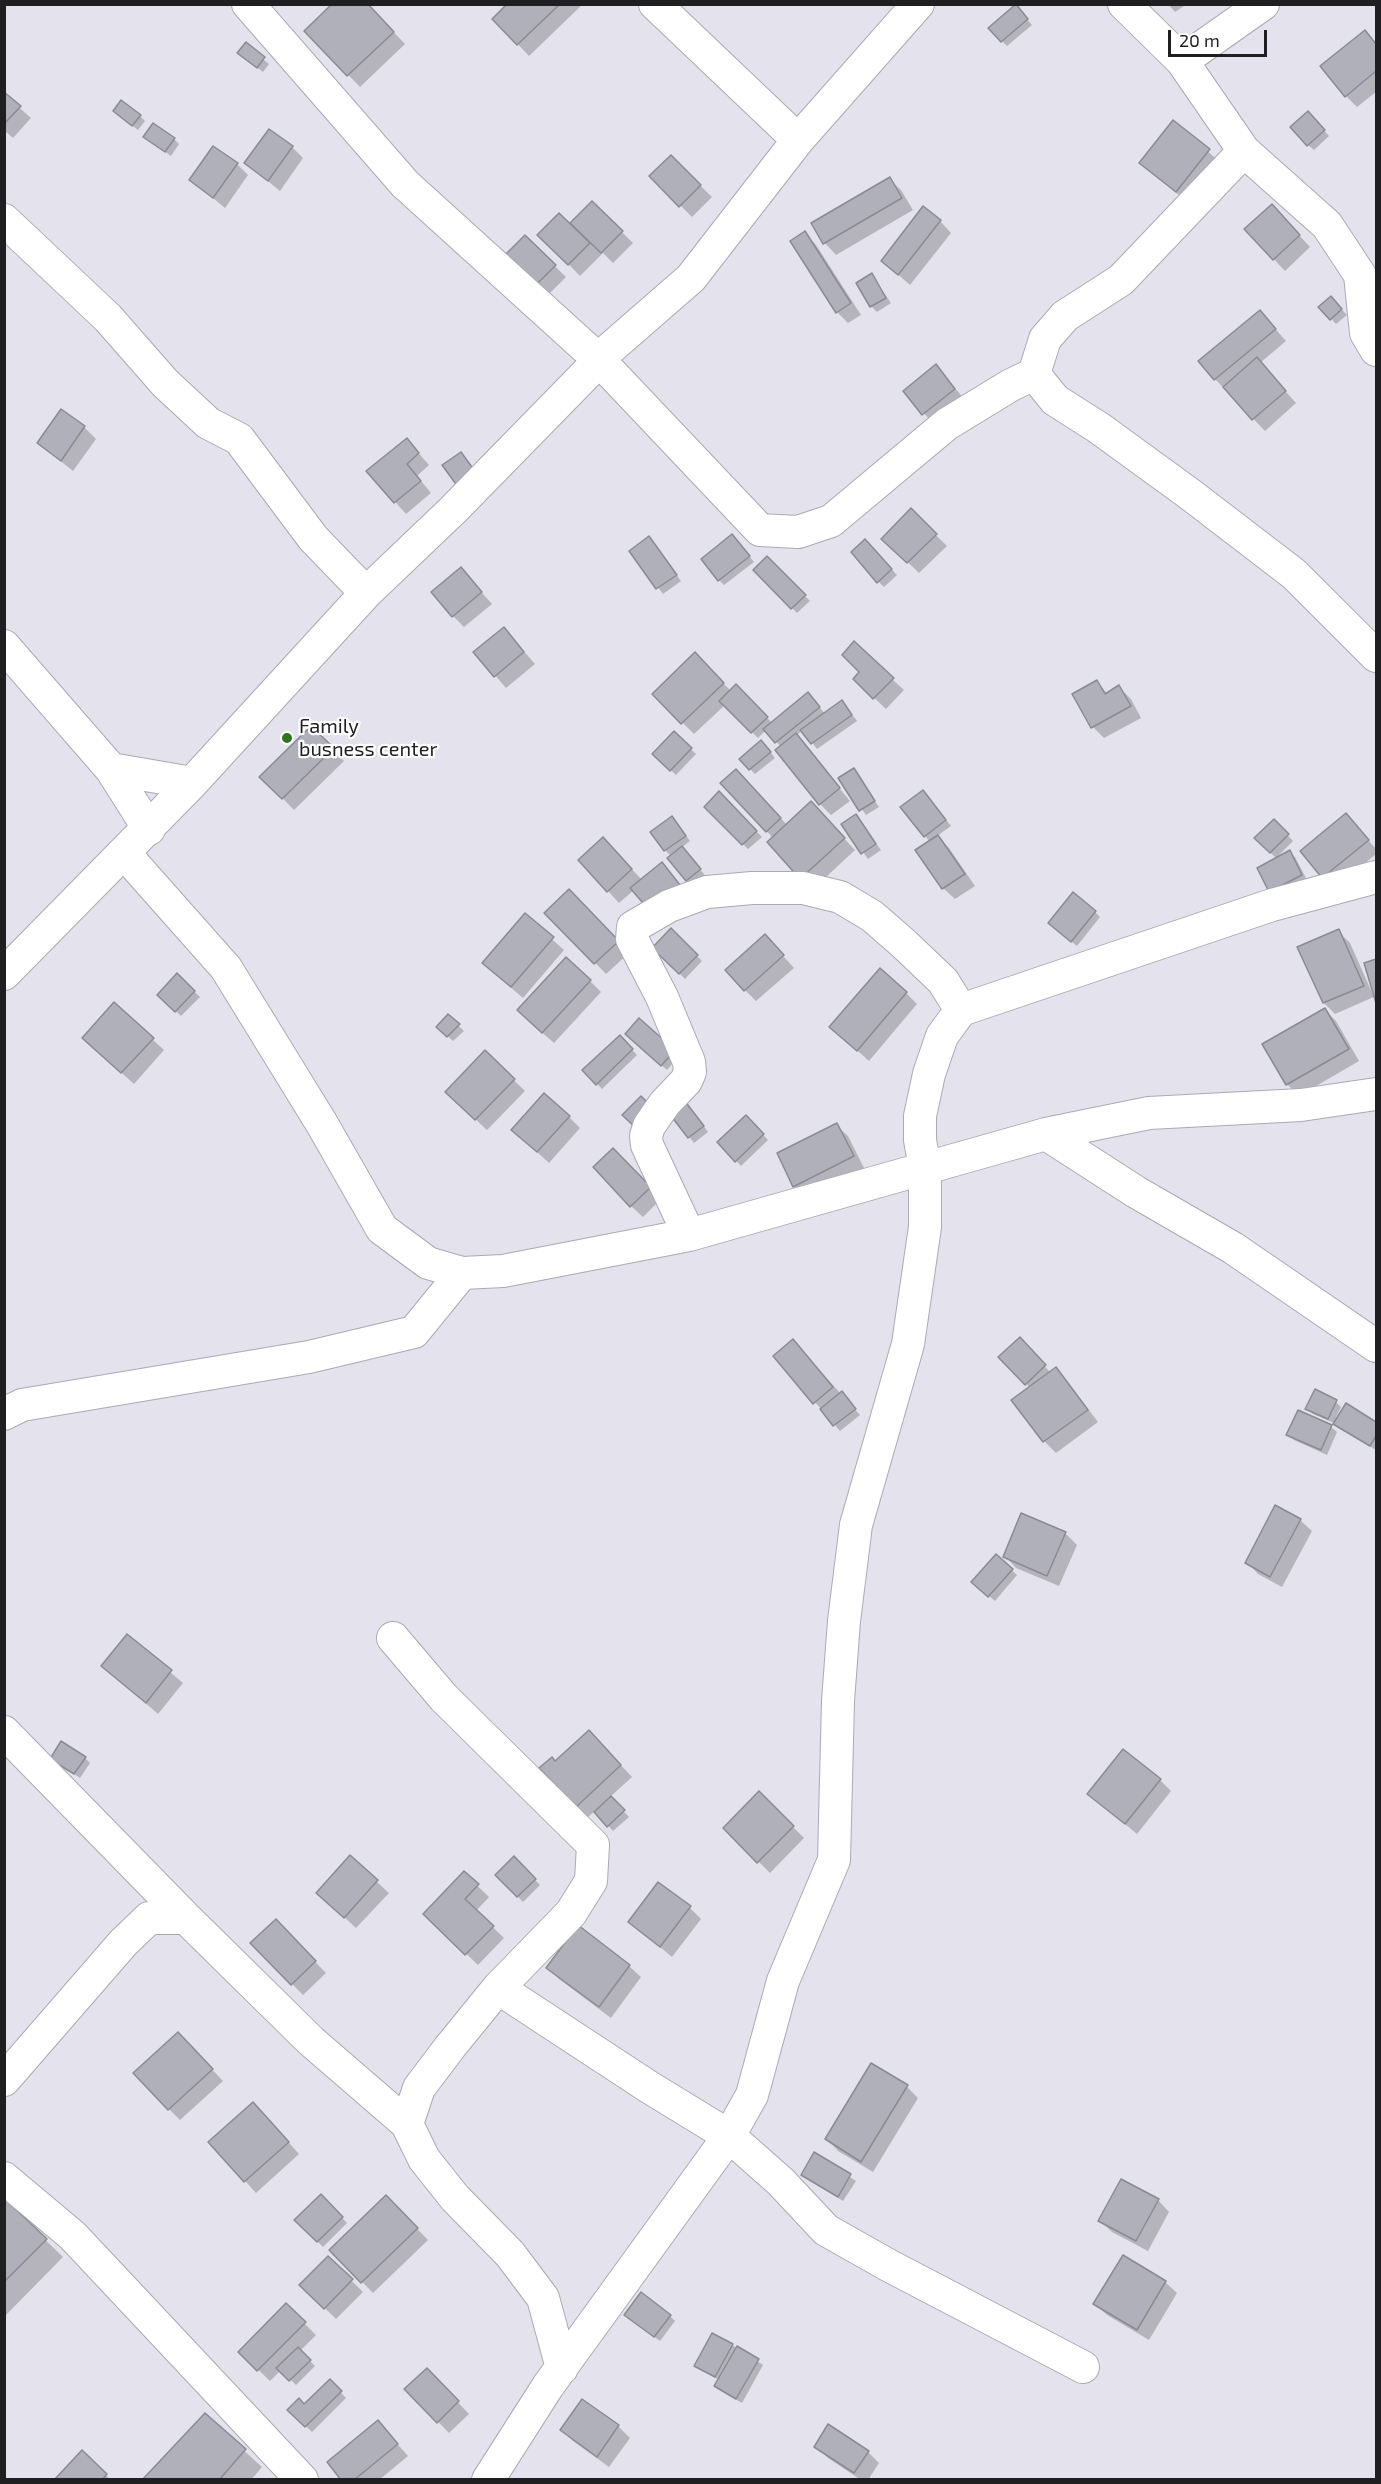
<!DOCTYPE html>
<html>
<head>
<meta charset="utf-8">
<style>
  body { margin:0 }
  #map { position:relative; width:1381px; height:2484px; overflow:hidden; background:#e3e2ed; font-family:"Exo 2",sans-serif }
  canvas { display:block }
  .frame { position:absolute; inset:0; border:6px solid #1f1f22; pointer-events:none }
  .scale { position:absolute; left:1168px; top:30px; width:99px; height:27px; box-sizing:border-box; border:3px solid #1f1f22; border-top:0; padding-left:8px; font-size:18px; line-height:21px; white-space:nowrap; color:#1f1f22; -webkit-text-stroke:4px #fff; paint-order:stroke }
</style>
</head>
<body>
<div id="map">
<canvas width="1381" height="2484"></canvas>
<div class="frame"></div>
<div class="scale">20 m</div>
</div>
<script>
const ctx = document.querySelector('canvas').getContext('2d');
ctx.lineJoin = 'round';
function fill(path, color) { ctx.fillStyle = color; ctx.fill(path, 'evenodd'); }
const poly = rows => new Path2D(rows.map(r => 'M' + r).join(''));
function strokePath(path, color, width, dash) { ctx.strokeStyle = color; ctx.lineWidth = width; ctx.lineCap = dash ? 'butt' : 'round'; ctx.setLineDash(dash || []); ctx.stroke(path); }
function label(font, color, halo, rows, align = 'center') {
  ctx.font = font + ' "Exo 2",sans-serif'; ctx.lineWidth = 4.5; ctx.setLineDash([]); ctx.textBaseline = 'middle'; ctx.strokeStyle = halo; ctx.fillStyle = color; for (const [text, x, y, turn = 0] of rows) {
    ctx.save(); ctx.translate(x, y); ctx.rotate((+turn || 0) * Math.PI / 180); ctx.textAlign = isNaN(turn) ? turn : align; if (halo) ctx.strokeText(text, 0, 0); ctx.fillText(text, 0, 0); ctx.restore();
  }
}
fill(poly([
  [367,4,405,44,360,87,306,31],
  [509,4,583,4,529,56,494,19],
  [1168,4,1187,4,1175,12],
  [1021,12,1032,25,1007,46,1002,41],
  [1365,32,1376,44,1376,92,1357,107,1346,96],
  [246,45,269,64,263,72,245,58],
  [4,94,31,118,13,138,4,130],
  [1308,113,1329,136,1314,150,1308,145],
  [120,116,140,116,145,121,138,130],
  [1173,122,1220,162,1188,203,1141,163],
  [145,137,174,139,179,144,171,156],
  [292,147,303,158,280,191,246,163],
  [671,157,712,197,692,217,651,176],
  [237,164,248,175,225,208,191,180],
  [889,179,901,190,913,210,836,255,825,243,813,224],
  [592,203,633,243,613,263,603,253,580,276,540,235,569,225],
  [1272,206,1310,247,1285,271,1246,230],
  [940,221,951,233,910,285,883,261],
  [805,233,816,245,861,315,848,323,837,312],
  [525,237,566,277,546,297,506,257],
  [872,275,891,303,877,312,871,306],
  [1331,298,1347,315,1336,324,1320,307],
  [1271,324,1286,341,1260,363,1296,403,1265,431,1215,379],
  [936,366,966,401,935,426,905,391],
  [61,411,84,427,96,439,73,471,38,443],
  [407,440,429,465,417,476,431,493,406,514,368,471],
  [911,511,947,546,919,573,884,539],
  [649,538,681,581,663,594,631,551],
  [737,541,754,562,724,585,719,580],
  [871,547,897,575,884,587,879,582],
  [767,558,810,601,797,613,755,570],
  [461,569,492,604,464,627,453,616],
  [515,641,535,664,506,688,475,652],
  [695,655,731,691,736,686,772,723,813,699,825,714,847,708,857,721,817,749,802,730,796,736,850,801,831,815,820,804,781,747,766,730,758,738,725,705,694,734,654,694],
  [892,679,904,690,886,709,866,690],
  [1097,682,1108,694,1119,687,1131,699,1141,718,1104,738,1093,727],
  [311,729,344,761,294,810,262,777],
  [674,733,696,754,676,775,654,754],
  [767,748,775,758,755,774,750,769],
  [854,770,879,807,866,815,840,778],
  [747,782,787,825,822,815,855,850,813,889,773,838,722,783],
  [719,794,762,837,748,849,706,807],
  [928,797,951,826,937,836,949,848,975,886,955,899,943,888,930,842,902,808],
  [1346,815,1376,849,1376,854,1335,888,1324,877],
  [856,816,881,850,868,859,843,824],
  [1274,821,1293,841,1276,858,1256,838],
  [677,823,690,841,681,848,705,875,692,886,669,858,671,856,665,850],
  [615,851,642,880,667,869,684,891,634,890,619,903,580,860],
  [1289,852,1295,857,1307,880,1276,896],
  [569,892,629,953,606,974,547,913],
  [1095,912,1100,917,1077,946,1055,928],
  [525,915,564,950,523,998,495,974],
  [671,930,702,961,685,979,654,948],
  [1338,931,1350,943,1374,997,1376,996,1366,964,1376,961,1376,998,1376,996,1335,1014,1324,1003],
  [776,948,794,968,756,1001,745,990],
  [177,975,200,997,181,1016,159,995],
  [590,981,601,992,554,1043,530,1022],
  [906,993,917,1004,869,1061,831,1027],
  [1325,1010,1336,1021,1359,1061,1299,1096,1287,1084,1265,1045],
  [448,1016,464,1031,453,1041,438,1027],
  [620,1037,637,1055,602,1089,584,1070],
  [152,1039,164,1050,134,1084,95,1049],
  [632,1039,679,1056,667,1070],
  [485,1052,525,1091,487,1130,458,1103],
  [687,1103,708,1132,694,1143,667,1108],
  [569,1117,580,1128,549,1163,525,1141],
  [746,1117,768,1140,741,1166,719,1142],
  [836,1125,848,1136,864,1168,806,1197,795,1186],
  [613,1150,661,1199,643,1217,631,1206],
  [1020,1340,1051,1373,1056,1369,1067,1381,1098,1422,1056,1453,1044,1441,1014,1400,1030,1388,1001,1357],
  [793,1341,860,1415,840,1431,775,1356],
  [1336,1402,1341,1407,1336,1417,1338,1418,1346,1405,1376,1423,1376,1450,1340,1429,1334,1423,1313,1414,1307,1408],
  [1298,1412,1331,1427,1337,1432,1327,1455,1294,1440,1288,1435],
  [1300,1520,1312,1531,1282,1587,1258,1574,1247,1562],
  [1065,1533,1077,1545,1059,1586,1016,1568,1005,1556],
  [996,1556,1017,1575,995,1601,978,1587],
  [127,1636,183,1683,158,1714,103,1666],
  [600,1743,632,1777,610,1797,629,1817,613,1831,595,1811,588,1817,541,1768],
  [85,1758,90,1763,80,1778,52,1759],
  [1160,1780,1171,1791,1137,1834,1089,1794],
  [759,1793,804,1838,770,1873,725,1828],
  [351,1858,389,1893,356,1928,330,1904],
  [514,1858,540,1885,523,1902,497,1875],
  [464,1873,489,1897,476,1911,504,1938,478,1965,425,1914],
  [690,1908,701,1919,672,1957,630,1922],
  [276,1921,326,1973,303,1995,252,1943],
  [578,1928,629,1966,641,1977,611,2018,559,1979,548,1968],
  [189,2045,223,2081,180,2120,169,2109],
  [907,2087,918,2098,873,2172,838,2151,827,2139],
  [264,2115,299,2154,256,2193,210,2142],
  [814,2154,856,2181,843,2201,802,2175],
  [321,2196,347,2223,323,2247,296,2220],
  [386,2197,428,2240,373,2293,331,2250],
  [4,2200,63,2257,4,2317],
  [1158,2200,1169,2212,1148,2251,1112,2232,1100,2221],
  [328,2258,363,2292,336,2319,301,2285],
  [1165,2282,1177,2293,1149,2340,1107,2315,1095,2304],
  [286,2305,316,2335,300,2351,315,2366,296,2385,281,2370,270,2381,240,2352],
  [670,2316,675,2321,660,2341,631,2320],
  [732,2345,763,2365,742,2403,721,2391,716,2386,719,2380,696,2366],
  [427,2370,469,2414,449,2433,406,2389],
  [330,2381,346,2398,312,2432,289,2410,304,2406],
  [583,2401,618,2426,630,2438,609,2467,573,2441,562,2430],
  [205,2415,262,2467,251,2480,145,2480],
  [378,2422,408,2456,379,2480,343,2480],
  [816,2446,868,2452,879,2463,868,2480,861,2480,828,2458],
  [82,2452,111,2480,56,2480]
]), '#0003');
const building = poly([
  [332,4,368,4,394,32,347,76,304,31,332,4],
  [507,4,560,4,517,45,492,19,507,4],
  [1016,4,1028,19,1001,42,988,28,1016,4],
  [1365,30,1376,44,1376,71,1345,97,1320,66,1365,30],
  [246,42,265,57,257,68,237,53,246,42],
  [4,92,21,106,4,124,4,92],
  [121,100,141,115,132,126,113,111,121,100],
  [1308,111,1325,130,1307,146,1290,127,1308,111],
  [1173,120,1210,149,1176,192,1139,163,1173,120],
  [153,123,175,138,165,152,143,137,153,123],
  [269,129,293,146,268,181,244,163,269,129],
  [213,146,238,163,213,198,189,180,213,146],
  [671,155,701,185,679,207,649,176,671,155],
  [890,177,902,198,823,244,811,223,890,177],
  [592,201,623,231,601,253,570,223,592,201],
  [1272,204,1300,235,1273,260,1244,229,1272,204],
  [923,206,941,220,898,275,881,261,923,206],
  [559,213,590,243,568,265,537,235,559,213],
  [805,231,851,303,836,313,790,241,805,231],
  [525,235,556,265,534,287,503,257,525,235],
  [872,273,886,298,870,307,856,283,872,273],
  [1331,296,1342,309,1330,320,1318,307,1331,296],
  [1260,310,1276,329,1214,380,1198,361,1260,310],
  [1257,357,1286,391,1252,420,1223,387,1257,357],
  [936,364,955,389,922,415,903,391,936,364],
  [61,409,85,426,61,461,37,443,61,409],
  [407,438,419,453,407,464,421,481,394,503,366,471,407,438],
  [461,452,477,474,458,487,442,465,461,452],
  [911,508,937,534,907,563,881,539,911,508],
  [732,534,750,556,718,581,701,559,732,534],
  [649,536,677,575,656,589,629,551,649,536],
  [865,539,892,569,877,583,851,552,865,539],
  [767,556,806,595,791,609,753,570,767,556],
  [461,567,482,592,452,617,431,592,461,567],
  [504,627,524,652,494,677,473,652,504,627],
  [854,641,894,678,873,699,853,679,859,672,842,655,854,641],
  [695,652,724,683,681,724,652,694,695,652],
  [1097,680,1105,694,1119,685,1131,706,1091,728,1072,694,1097,680],
  [736,684,768,717,751,733,719,701,736,684],
  [808,692,820,707,775,743,763,729,808,692],
  [842,700,852,715,811,744,800,730,842,700],
  [311,726,334,748,282,799,259,777,311,726],
  [674,731,692,748,670,771,652,754,674,731],
  [796,733,840,788,819,805,775,750,796,733],
  [761,740,771,752,749,770,739,759,761,740],
  [854,768,875,801,859,811,838,778,854,768],
  [736,769,781,818,766,832,720,783,736,769],
  [923,790,946,820,924,837,900,807,923,790],
  [719,791,757,831,742,845,704,807,719,791],
  [811,801,845,838,800,879,767,842,811,801],
  [1346,813,1369,840,1322,878,1300,851,1346,813],
  [856,814,876,844,861,854,841,824,856,814],
  [672,816,686,836,664,851,650,832,672,816],
  [1274,819,1289,834,1270,853,1254,838,1274,819],
  [938,835,965,874,942,889,915,850,938,835],
  [603,837,632,869,607,892,578,860,603,837],
  [682,846,701,869,686,881,667,858,682,846],
  [1290,850,1302,875,1269,892,1257,868,1290,850],
  [662,862,680,885,649,910,630,888,662,862],
  [569,889,619,941,594,964,544,913,569,889],
  [1073,892,1096,911,1071,942,1048,923,1073,892],
  [525,913,554,937,511,987,482,963,525,913],
  [671,928,698,955,679,974,652,948,671,928],
  [1339,929,1364,986,1323,1003,1297,947,1339,929],
  [765,934,784,955,744,991,725,970,765,934],
  [566,957,591,980,542,1033,517,1010,566,957],
  [1376,959,1376,1003,1364,963,1376,959],
  [880,968,907,992,857,1051,829,1027,880,968],
  [177,973,195,991,175,1012,157,995,177,973],
  [114,1002,154,1038,121,1073,82,1038,114,1002],
  [1325,1008,1349,1049,1286,1085,1262,1044,1325,1008],
  [448,1014,460,1024,447,1037,436,1027,448,1014],
  [639,1018,675,1050,661,1066,625,1034,639,1018],
  [620,1035,633,1049,596,1085,582,1070,620,1035],
  [485,1050,515,1079,475,1120,445,1092,485,1050],
  [544,1093,570,1116,537,1152,511,1130,544,1093],
  [641,1096,654,1109,636,1128,622,1115,641,1096],
  [681,1096,704,1126,688,1138,665,1108,681,1096],
  [746,1115,764,1134,735,1162,717,1142,746,1115],
  [837,1123,854,1156,793,1187,777,1153,837,1123],
  [613,1148,651,1187,630,1207,593,1167,613,1148],
  [1020,1337,1046,1365,1025,1385,998,1357,1020,1337],
  [793,1339,833,1387,813,1404,773,1356,793,1339],
  [1056,1367,1088,1410,1043,1442,1011,1400,1056,1367],
  [1315,1389,1337,1400,1328,1419,1305,1409,1315,1389],
  [842,1391,856,1409,833,1426,820,1409,842,1391],
  [1346,1403,1376,1422,1376,1436,1370,1446,1333,1424,1346,1403],
  [1298,1410,1332,1425,1321,1450,1286,1435,1298,1410],
  [1275,1505,1301,1519,1270,1577,1245,1563,1275,1505],
  [1021,1513,1066,1532,1047,1576,1003,1557,1021,1513],
  [996,1554,1013,1569,988,1597,971,1582,996,1554],
  [127,1634,172,1670,146,1703,101,1666,127,1634],
  [589,1730,621,1765,576,1807,539,1768,552,1757,555,1761,589,1730],
  [61,1741,86,1757,74,1774,50,1759,61,1741],
  [1123,1749,1161,1779,1125,1824,1087,1794,1123,1749],
  [759,1791,794,1826,757,1863,723,1828,759,1791],
  [611,1796,625,1810,607,1827,594,1812,611,1796],
  [350,1855,378,1880,344,1918,316,1893,350,1855],
  [514,1856,536,1879,517,1897,495,1875,514,1856],
  [464,1871,479,1884,465,1899,494,1926,465,1955,423,1914,464,1871],
  [658,1882,691,1906,660,1947,628,1922,658,1882],
  [276,1919,316,1961,291,1985,250,1943,276,1919],
  [578,1925,630,1965,599,2007,546,1968,578,1925],
  [178,2032,213,2069,168,2110,133,2073,178,2032],
  [871,2063,908,2085,861,2162,825,2139,871,2063],
  [253,2102,289,2142,244,2182,208,2142,253,2102],
  [814,2152,851,2174,838,2197,801,2175,814,2152],
  [1121,2179,1159,2199,1136,2241,1098,2221,1121,2179],
  [321,2194,343,2217,317,2242,294,2220,321,2194],
  [386,2195,418,2228,361,2283,329,2250,386,2195],
  [4,2198,47,2239,4,2282,4,2198],
  [1123,2255,1166,2281,1137,2330,1093,2304,1123,2255],
  [328,2256,353,2279,324,2309,299,2285,328,2256],
  [641,2292,671,2315,654,2337,624,2315,641,2292],
  [286,2303,306,2322,257,2371,238,2352,286,2303],
  [712,2333,733,2344,715,2377,694,2366,712,2333],
  [737,2346,759,2359,736,2399,714,2386,737,2346],
  [298,2347,311,2360,289,2381,276,2368,298,2347],
  [427,2368,459,2401,437,2423,404,2389,427,2368],
  [330,2379,342,2391,305,2427,287,2410,299,2398,304,2404,330,2379],
  [582,2399,619,2425,597,2457,560,2430,582,2399],
  [205,2413,246,2449,219,2480,142,2480,205,2413],
  [378,2420,398,2444,354,2480,341,2480,327,2462,378,2420],
  [828,2424,869,2451,854,2473,814,2447,828,2424],
  [82,2450,107,2474,102,2480,54,2480,82,2450]
]);
fill(building, '#b0b0ba');
strokePath(building, '#8a8a93', 1.5);
const minor = poly([
  [248,4,405,184,598,359,760,530,798,532,831,521,947,424,1011,385,1034,374],
  [655,4,798,140],
  [1124,4,1182,61,1244,151,1327,225,1360,275,1366,333,1376,350],
  [1182,61,1263,4],
  [1244,151,1121,280,1065,316,1045,339,1034,374,1055,400,1099,428,1191,495,1294,574,1376,656],
  [4,220,108,318,165,383,208,423,239,439,313,538,366,593],
  [4,646,111,769,192,783],
  [111,769,149,829],
  [124,853,226,968,322,1124,382,1229,428,1263,462,1273,503,1271,689,1235,1046,1134,1149,1113,1301,1105,1376,1094],
  [4,974,192,783,366,593,453,510,589,371,598,359,691,278,798,140,918,4],
  [1046,1134,1136,1192,1233,1248,1376,1346],
  [689,1235,647,1145,646,1136,649,1126,665,1103,686,1081,690,1072,689,1062,662,997,632,939,633,927,669,906,707,892,752,888,803,888,840,897,872,916,903,943,943,981,961,1010],
  [4,1414,22,1405,309,1357,414,1332,462,1273],
  [393,1638,444,1698,593,1845,591,1881,571,1913,498,1988,450,2047,419,2088,407,2124,424,2159,455,2198,510,2254,543,2298,562,2368],
  [4,1732,186,1918,311,2041,407,2124],
  [498,1988,649,2087,729,2136,781,2182,826,2230,888,2265,1083,2367],
  [4,2080,123,1943,149,1918,186,1918],
  [4,2178,73,2236,302,2480],
  [488,2480,548,2386,729,2136,752,2095,783,1981,834,1860,838,1701,844,1621,856,1525,908,1344,925,1227,925,1168,920,1140,920,1116,929,1074,942,1036,961,1010,1272,905,1376,877]
]);
strokePath(minor, '#aaaab4', 34);
strokePath(minor, '#fff', 32);
for (const [x, y, r, color] of [
  [287,738,6,"#2e7619"]
]) { const dot = new Path2D(); dot.arc(x, y, r, 0, 2 * Math.PI); ctx.fillStyle = color; ctx.fill(dot); strokePath(dot, '#fff', 2); }
label('20px', '#1f1f22', '#fff', [
  ["Family",299,726],
  ["busness center",299,749]
], 'left');
</script>
</body>
</html>
